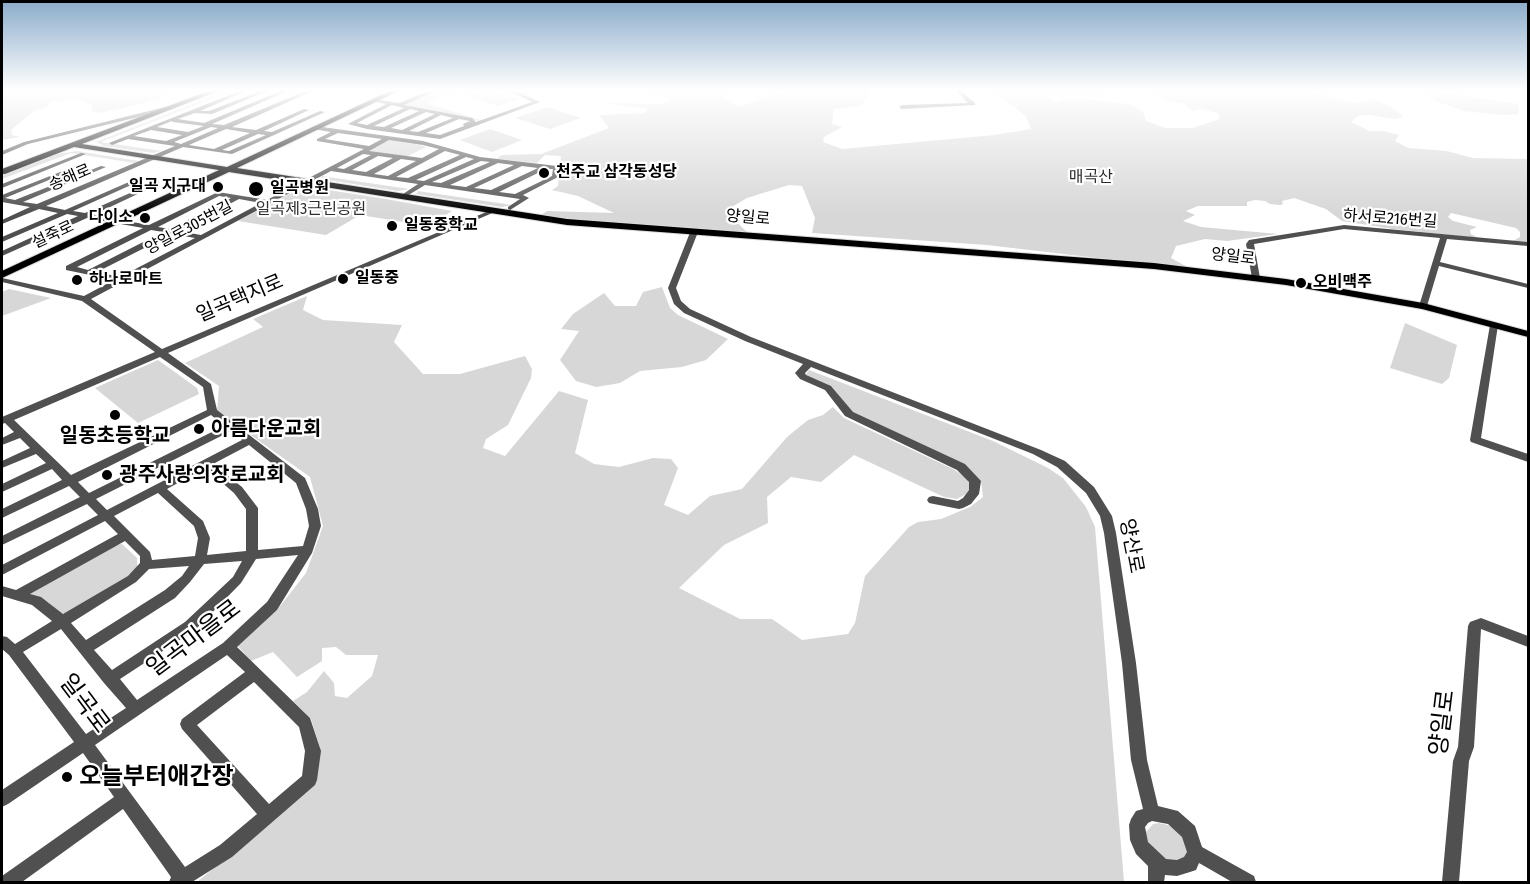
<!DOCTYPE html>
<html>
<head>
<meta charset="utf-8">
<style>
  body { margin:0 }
  #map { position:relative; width:1530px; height:884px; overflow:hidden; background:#fff; font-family:"Fira Sans Condensed",sans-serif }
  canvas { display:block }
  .frame { position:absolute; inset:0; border:3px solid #000; pointer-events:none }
</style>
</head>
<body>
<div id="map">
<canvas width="1530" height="884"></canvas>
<div class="frame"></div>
</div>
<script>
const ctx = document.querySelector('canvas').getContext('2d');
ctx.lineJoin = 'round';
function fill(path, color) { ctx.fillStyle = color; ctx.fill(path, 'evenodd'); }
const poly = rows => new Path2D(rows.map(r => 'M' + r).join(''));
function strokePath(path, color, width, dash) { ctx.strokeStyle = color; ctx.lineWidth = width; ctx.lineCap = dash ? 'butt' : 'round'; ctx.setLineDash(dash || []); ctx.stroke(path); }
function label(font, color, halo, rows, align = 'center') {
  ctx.font = font + ' "Fira Sans Condensed","Noto Sans KR",sans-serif'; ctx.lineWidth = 4.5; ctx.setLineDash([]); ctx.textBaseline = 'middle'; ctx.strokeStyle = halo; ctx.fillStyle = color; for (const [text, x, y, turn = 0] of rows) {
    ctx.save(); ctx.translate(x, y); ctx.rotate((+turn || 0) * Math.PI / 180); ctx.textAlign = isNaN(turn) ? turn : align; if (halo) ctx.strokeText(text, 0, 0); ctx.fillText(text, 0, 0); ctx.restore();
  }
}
fill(poly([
  [2,90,175,90,158,100,99,113,92,111,92,105,76,98,51,102,45,108,35,110,11,130,12,135,20,137,2,140],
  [228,90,234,90,101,142,162,151,153,153,104,146,96,142],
  [438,90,462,90,438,97,428,104,481,120,478,121,405,105],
  [490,90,518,99,498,106,468,96],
  [645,90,730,90,720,95,738,107,788,90,866,90,870,92,861,106,834,109,832,124,842,127,824,137,823,142,842,149,994,135,1031,129,1026,117,1016,108,991,90,1104,90,1106,94,1031,92,1057,102,1069,98,1130,104,1143,112,1146,121,1165,128,1193,128,1220,119,1218,113,1201,109,1192,111,1184,103,1170,101,1149,90,1303,90,1355,103,1375,100,1390,106,1403,116,1396,119,1369,115,1358,116,1351,122,1370,131,1383,131,1399,135,1395,141,1408,148,1447,151,1473,158,1528,159,1528,242,1513,241,1520,237,1520,232,1516,228,1451,213,1448,217,1453,221,1477,227,1470,230,1471,234,1478,238,1393,229,1342,221,1326,209,1294,198,1282,201,1283,204,1280,205,1270,204,1265,201,1255,200,1247,202,1247,206,1198,206,1186,211,1195,215,1183,221,1201,227,1278,234,1227,241,1205,239,1176,246,1171,258,1191,269,987,245,812,233,815,218,802,186,789,185,747,198,725,211,747,232,568,219,541,215,547,211,614,213,578,196,552,190,558,186,561,156,545,155,537,163,497,159,501,155,541,154,609,128,599,115,645,113,648,109,606,103,661,104,669,101,668,98,653,95],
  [1427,90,1519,104,1519,111,1518,114,1505,115,1463,111,1431,99,1425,92],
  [547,107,581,118,550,129,515,118],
  [490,129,522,140,492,152,460,140],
  [389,140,420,145,426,147,406,157,367,151],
  [77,151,139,161,135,163,71,153,2,179,2,176,58,154],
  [322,176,409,189,398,191,321,179],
  [309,187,386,199,452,211,428,226,360,215,326,235,238,221,295,191],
  [418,191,512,205,502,207,416,194],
  [662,287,670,308,678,315,728,339,706,360,682,367,640,371,620,383,596,387,576,381,560,360,579,331,561,329,573,314,604,293,615,306,636,306,643,292],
  [9,289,51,298,2,316,2,292],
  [307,296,303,310,323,320,402,325,394,342,423,374,460,374,525,356,532,369,531,378,508,425,486,439,483,448,505,456,559,391,588,400,575,453,594,464,619,467,653,458,671,459,678,468,664,505,688,515,710,496,742,489,787,437,808,420,823,415,833,407,844,418,953,469,968,479,970,488,966,494,957,499,944,497,854,455,821,482,791,477,767,497,768,523,724,545,679,588,740,619,772,619,802,640,848,634,855,623,865,576,909,527,918,522,941,519,970,507,983,497,981,481,951,458,852,412,833,388,805,376,809,370,993,441,1048,468,1063,478,1086,507,1095,527,1124,882,197,882,281,813,320,748,311,719,293,701,307,692,324,671,334,683,335,696,347,698,372,676,378,655,346,655,336,647,322,648,322,661,297,677,273,652,251,661,237,645,277,610,306,573,323,526,310,477,217,411,219,386,185,363,263,327,253,319],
  [1405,323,1457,345,1449,378,1442,384,1390,368],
  [158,360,197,388,199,394,138,423,95,388],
  [122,544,137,558,137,568,128,577,66,614,60,613,48,602,30,594,113,545],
  [1159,823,1172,826,1184,836,1188,850,1184,860,1171,863,1151,850,1146,838,1146,832,1153,824]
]), '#d7d7d7');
const major = poly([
  [211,90,221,90,82,144,227,167,392,90,401,90,237,168,567,219,1154,263,1286,279,1423,303,1528,331,1528,337,1422,309,1286,285,1154,269,567,225,229,172,2,278,2,271,219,170,74,147,5,174,2,174,2,169,211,90]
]);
strokePath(major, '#dbdbdb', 2);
fill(poly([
  [242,90,249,90,200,111,209,111,263,90,270,90,212,114,195,113,178,119,204,123,283,90,290,90,212,124,224,125,308,90,315,90,232,127,256,130,304,109,309,110,264,131,272,132,320,111,325,112,232,154,183,147,46,206,65,210,138,178,141,180,140,181,73,211,85,213,157,181,159,182,159,184,93,215,149,225,218,192,267,200,364,149,317,141,317,139,331,132,313,129,313,127,315,126,423,141,480,157,557,166,560,168,558,177,523,195,529,198,510,210,508,209,508,207,520,199,425,185,402,199,399,197,400,196,418,184,331,171,91,299,162,349,491,210,497,211,168,353,211,384,217,410,305,478,318,509,321,526,312,553,277,610,237,647,310,718,321,751,317,780,315,785,232,857,192,882,169,882,171,877,123,809,22,882,2,882,2,876,114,797,83,753,8,804,2,807,2,790,74,742,9,655,2,649,2,636,7,637,15,644,52,621,32,605,2,596,2,586,16,590,118,534,105,521,2,575,2,565,98,515,87,504,2,545,2,536,80,497,69,486,2,518,2,509,62,480,52,469,2,492,2,484,46,463,36,454,2,468,2,461,30,448,20,438,2,445,2,438,14,432,5,423,2,424,2,417,155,352,82,301,2,282,2,278,84,296,114,280,66,270,66,266,143,228,87,218,2,256,2,251,78,216,67,214,2,242,2,237,58,213,39,209,2,224,2,220,30,207,2,202,2,195,83,163,88,164,5,198,15,200,101,166,106,167,23,202,37,204,175,146,128,139,112,145,109,143,242,90],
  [172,121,173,122,204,126,188,132,157,127,172,121],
  [211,127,218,128,181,144,174,142,211,127],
  [226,129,250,133,214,149,189,145,226,129],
  [151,130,182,135,166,141,134,136,151,130],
  [338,133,382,139,369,146,325,139,338,133],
  [258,134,266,135,229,151,222,150,258,134],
  [389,140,423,145,439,149,422,158,369,151,389,140],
  [445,151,460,155,408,178,396,177,445,151],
  [363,154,371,155,344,169,337,168,363,154],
  [378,156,393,158,366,172,352,170,378,156],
  [466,157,474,159,424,181,416,180,466,157],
  [401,159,416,161,388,176,374,174,401,159],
  [481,161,490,162,441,183,432,182,481,161],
  [498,163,514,165,466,187,450,185,498,163],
  [522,166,538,168,491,190,474,188,522,166],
  [546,169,553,169,552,176,515,194,499,192,546,169],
  [219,196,231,198,170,229,158,227,219,196],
  [239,199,261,203,201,235,178,231,239,199],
  [151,230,163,232,88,270,77,267,151,230],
  [172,234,195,238,120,277,97,272,172,234],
  [160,357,203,387,207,410,71,475,14,420,160,357],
  [211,415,224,426,89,493,78,482,211,415],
  [231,431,242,440,107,510,96,499,231,431],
  [249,445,296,483,306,509,309,526,303,546,258,550,258,508,242,487,213,464,249,445],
  [205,468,234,493,246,509,246,551,207,555,210,538,203,521,167,489,205,468],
  [158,493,194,526,198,538,195,556,152,560,150,552,114,516,158,493],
  [125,541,140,556,140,563,128,576,63,614,41,597,30,594,125,541],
  [298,555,267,602,223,643,137,700,120,679,195,630,241,583,256,559,298,555],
  [242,561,233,577,185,622,112,670,94,650,175,598,190,582,204,564,242,561],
  [189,566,182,576,165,590,86,640,71,623,136,582,149,569,189,566],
  [61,629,104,683,126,708,86,734,23,652,61,629],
  [227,655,245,672,182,719,180,724,182,729,257,814,220,845,185,867,95,745,227,655],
  [254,682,299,727,305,751,302,776,269,804,197,725,254,682],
  [431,90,438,90,404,105,472,118,476,122,532,102,507,90,514,90,540,102,440,139,367,129,348,124,386,104,372,101,372,99,399,103,431,90],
  [392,105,404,108,367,125,357,123,392,105],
  [410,109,419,111,384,127,374,126,410,109],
  [426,112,435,114,402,130,391,128,426,112],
  [441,115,453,118,418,132,409,131,441,115],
  [459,119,470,121,463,124,464,126,440,135,426,133,459,119],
  [955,90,960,90,975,103,975,105,902,109,899,107,902,105,968,103,955,90],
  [169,106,172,108,171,109,28,144,2,155,2,151,24,142,169,106],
  [81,153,86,154,2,188,2,184,81,153],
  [1344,225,1528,242,1528,246,1447,239,1440,262,1528,284,1528,288,1439,266,1427,306,1423,309,1420,308,1419,306,1440,238,1344,229,1254,244,1260,278,1256,280,1252,278,1246,244,1249,240,1344,225],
  [691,230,698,232,676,288,681,301,690,309,751,337,1041,450,1065,461,1094,487,1112,516,1116,533,1136,663,1147,760,1158,806,1178,811,1195,826,1202,847,1254,876,1256,882,1232,882,1199,863,1196,870,1190,872,1177,876,1165,875,1164,882,1148,882,1148,866,1136,854,1130,840,1129,825,1131,819,1136,811,1143,809,1131,760,1122,663,1104,533,1100,516,1086,493,1057,467,1033,454,811,367,805,373,806,375,831,386,853,412,965,464,981,481,979,494,971,504,963,508,959,509,929,503,927,500,929,497,933,496,958,501,963,498,969,490,969,482,957,470,845,416,825,390,800,379,795,373,803,364,745,341,684,313,674,304,668,288,691,230],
  [1152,821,1168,824,1182,837,1187,852,1184,857,1177,860,1166,859,1148,842,1145,827,1148,823,1152,821],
  [1494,322,1498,325,1481,438,1528,454,1528,462,1471,442,1470,440,1490,325,1494,322],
  [1481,618,1528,636,1528,647,1481,629,1474,747,1469,761,1459,882,1442,882,1453,761,1458,747,1468,626,1470,622,1481,618]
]), '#505050');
fill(major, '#000');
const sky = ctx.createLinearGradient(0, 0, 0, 214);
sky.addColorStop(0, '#8aabca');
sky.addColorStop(0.42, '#fff');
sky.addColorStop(1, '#ffffff00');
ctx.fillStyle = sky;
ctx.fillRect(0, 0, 1530, 214);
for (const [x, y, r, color] of [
  [544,173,6,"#000"],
  [218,187,6,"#000"],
  [256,189,8,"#000"],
  [145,218,6,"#000"],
  [392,226,6,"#000"],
  [343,279,6,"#000"],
  [77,280,6,"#000"],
  [1301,283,6,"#000"],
  [115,415,6,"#000"],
  [199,429,6,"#000"],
  [107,475,6,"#000"],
  [67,777,6,"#000"]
]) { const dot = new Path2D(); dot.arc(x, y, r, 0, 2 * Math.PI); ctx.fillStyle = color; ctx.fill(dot); strokePath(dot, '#fff', 2); }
label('bold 16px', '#000', '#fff', [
  ["천주교 삼각동성당",556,173],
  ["일곡 지구대",206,187,"right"],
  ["일곡병원",270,189],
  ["다이소",133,218,"right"],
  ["일동중학교",404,226],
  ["일동중",355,279],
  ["하나로마트",89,280],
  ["오비맥주",1313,283]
], 'left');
label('16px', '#000', '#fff', [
  ["송해로",70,178,-23],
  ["양일로",748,218,5],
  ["하서로216번길",1390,219,4],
  ["양일로305번길",189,228,-28],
  ["설죽로",53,235,-25],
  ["양일로",1233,257,7]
]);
label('16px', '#2e2e2e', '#fff', [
  ["매곡산",1091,178],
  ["일곡제3근린공원",311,210]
]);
label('20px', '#000', '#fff', [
  ["일곡택지로",240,299,-23],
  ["양산로",1131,546,79]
]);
label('bold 20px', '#000', '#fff', [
  ["아름다운교회",211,429],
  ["일동초등학교",115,436,"center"],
  ["광주사랑의장로교회",119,475]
], 'left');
label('24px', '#000', '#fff', [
  ["일곡마을로",194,639,-37],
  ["일곡로",84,704,53],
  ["양일로",1443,723,-83]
]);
label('bold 24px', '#000', '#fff', [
  ["오늘부터애간장",79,777]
], 'left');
</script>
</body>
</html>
